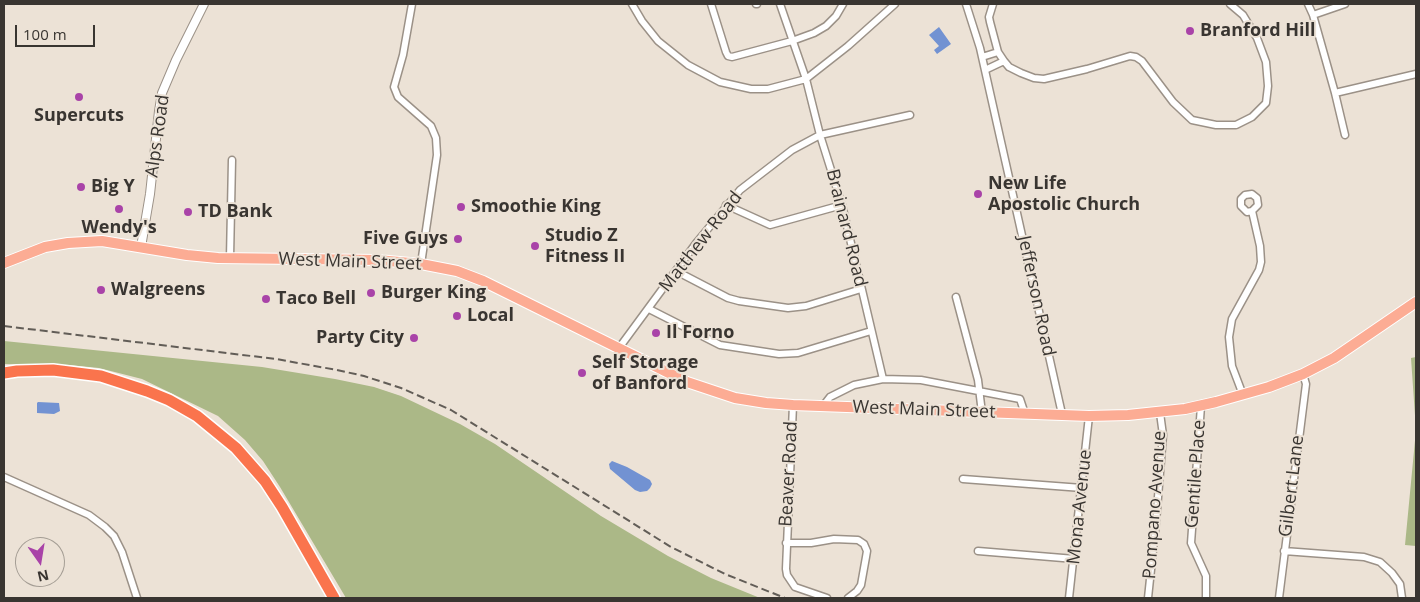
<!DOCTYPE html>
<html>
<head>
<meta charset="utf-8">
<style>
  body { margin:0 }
  #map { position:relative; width:1420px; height:602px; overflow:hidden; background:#ece2d6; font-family:"Open Sans",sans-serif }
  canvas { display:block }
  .frame { position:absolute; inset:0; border:5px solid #393531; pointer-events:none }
  .north { position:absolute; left:15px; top:537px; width:50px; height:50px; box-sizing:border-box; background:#ece2d6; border:1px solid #a49d94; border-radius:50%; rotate:167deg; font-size:14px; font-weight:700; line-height:20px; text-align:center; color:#393531 }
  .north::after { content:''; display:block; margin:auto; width:18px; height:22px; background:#a943a8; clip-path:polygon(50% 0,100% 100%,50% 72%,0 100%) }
  .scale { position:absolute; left:15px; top:25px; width:80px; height:22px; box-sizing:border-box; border:2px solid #393531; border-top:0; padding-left:6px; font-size:15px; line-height:18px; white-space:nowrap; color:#393531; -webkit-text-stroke:4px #ece2d6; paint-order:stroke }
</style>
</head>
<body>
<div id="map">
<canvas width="1420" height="602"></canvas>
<div class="frame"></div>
<div class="north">N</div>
<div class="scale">100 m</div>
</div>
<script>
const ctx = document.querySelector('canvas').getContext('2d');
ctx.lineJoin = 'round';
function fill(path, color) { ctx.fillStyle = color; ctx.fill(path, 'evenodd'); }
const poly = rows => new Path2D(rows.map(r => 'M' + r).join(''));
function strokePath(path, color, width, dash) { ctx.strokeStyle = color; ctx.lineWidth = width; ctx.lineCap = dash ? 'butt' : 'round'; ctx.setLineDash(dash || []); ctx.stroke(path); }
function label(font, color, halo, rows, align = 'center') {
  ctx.font = font + ' "Open Sans",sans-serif'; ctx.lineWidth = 4; ctx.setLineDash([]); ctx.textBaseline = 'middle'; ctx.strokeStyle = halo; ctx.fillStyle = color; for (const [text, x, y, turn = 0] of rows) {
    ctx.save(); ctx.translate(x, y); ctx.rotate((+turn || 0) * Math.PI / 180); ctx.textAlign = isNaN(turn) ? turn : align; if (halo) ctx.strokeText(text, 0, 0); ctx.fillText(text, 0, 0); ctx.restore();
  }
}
fill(poly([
  [4,341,262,367,335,379,374,387,401,396,460,424,495,444,601,516,668,556,711,578,760,598,346,598,280,487,263,461,245,440,218,416,142,379,99,368,69,365,4,364],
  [1416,357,1416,546,1405,545,1416,430,1411,358]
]), '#abb887');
fill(poly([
  [939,27,951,44,937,54,934,50,939,46,929,35],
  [38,402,59,403,60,411,54,414,37,413,37,403],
  [612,461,627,467,650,480,652,484,650,488,647,491,640,492,635,490,610,469,609,464]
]), '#7292d2');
const minor = poly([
  [412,4,403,55,394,87,398,97,431,126,436,138,437,155,421,264],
  [632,4,642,21,658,41,688,65,720,82,751,89,768,89,806,79,848,46,895,4],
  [711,4,726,52,728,56,732,57,792,41,814,33,826,26,836,16,843,4],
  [756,4,757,4],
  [780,4,806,79,820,135,842,205,883,379],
  [966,4,980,48,1062,414],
  [993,4,989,17,990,22,998,52,1004,61],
  [1308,4,1313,15,1335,93,1345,135],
  [1313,15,1345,4],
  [982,57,998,52],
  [985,70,1004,61,1009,67,1021,73,1034,78,1044,79,1087,69,1130,56,1136,57,1142,61,1173,102,1192,120,1216,125,1236,125,1252,117,1266,103,1268,86,1266,62,1257,38,1243,15,1230,4],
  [1335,93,1416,74],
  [726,205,770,225,842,205],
  [230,258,232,160],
  [676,271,728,298,739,301,788,308,806,306,861,289],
  [956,297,978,380,982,413],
  [649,309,720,345,779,354,798,353,871,331],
  [619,348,697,242,740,190,792,150,820,135,910,115],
  [1243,395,1232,366,1229,337,1232,319,1259,270,1261,262,1260,246,1252,211,1247,212,1241,206,1241,199,1245,195,1252,194,1257,198,1258,205,1252,211],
  [793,405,786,569,787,575,795,587,827,598],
  [823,406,830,397,854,385,883,379,921,380,1020,399,1025,414],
  [1201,406,1191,543,1206,576,1206,598],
  [4,477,89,515,105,527,114,536,122,552,137,598],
  [963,479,1082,488],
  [786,543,811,543,834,539,858,540,864,544,867,551,866,557,861,585,857,591,848,598],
  [978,551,1075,559],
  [1284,551,1364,557,1380,562,1392,573,1400,584,1402,598],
  [1069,598,1089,416],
  [1148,598,1156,522,1163,435,1160,413],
  [1279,598,1306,384,1303,374]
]);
const tertiary = poly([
  [141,247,150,194,159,111,162,93,176,60,204,4]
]);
const primary = poly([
  [4,263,45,247,68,243,102,241,187,255,218,258,378,260,421,264,457,271,483,281,687,382,735,398,766,403,793,405,1089,416,1128,415,1185,409,1216,402,1269,387,1303,374,1334,358,1416,302]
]);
const motorway = poly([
  [4,373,17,371,53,370,101,376,147,391,169,400,197,416,236,448,265,481,282,507,334,598]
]);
strokePath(minor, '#9b9187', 9);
strokePath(tertiary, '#9b9187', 10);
strokePath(primary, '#fff', 12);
strokePath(motorway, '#fff', 14);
strokePath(minor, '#fff', 6);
strokePath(tertiary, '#fff', 8);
strokePath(primary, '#fcac94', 10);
strokePath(motorway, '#fa744d', 11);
strokePath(poly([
  [4,326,276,359,337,370,364,376,401,388,451,410,671,547,725,574,785,598]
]), '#625d57', 2, [8, 4]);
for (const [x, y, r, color] of [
  [1190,31,5,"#a943a8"],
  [79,97,5,"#a943a8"],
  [81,187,5,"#a943a8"],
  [978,194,5,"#a943a8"],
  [461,207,5,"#a943a8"],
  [119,209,5,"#a943a8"],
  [188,212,5,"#a943a8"],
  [458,239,5,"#a943a8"],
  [535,246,5,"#a943a8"],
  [101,290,5,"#a943a8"],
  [371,293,5,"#a943a8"],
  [266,299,5,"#a943a8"],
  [457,316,5,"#a943a8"],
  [656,333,5,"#a943a8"],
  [414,338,5,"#a943a8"],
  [582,373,5,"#a943a8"]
]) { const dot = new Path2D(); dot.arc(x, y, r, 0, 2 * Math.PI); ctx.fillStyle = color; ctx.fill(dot); strokePath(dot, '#ece2d6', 2); }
label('bold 18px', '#393531', '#ece2d6', [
  ["Branford Hill",1200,31],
  ["Supercuts",79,116,"center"],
  ["New Life",988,184],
  ["Apostolic Church",988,205],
  ["Big Y",91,187],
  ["Smoothie King",471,207],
  ["TD Bank",198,212],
  ["Wendy's",119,228,"center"],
  ["Studio Z",545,236],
  ["Fitness II",545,257],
  ["Five Guys",448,239,"right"],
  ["Walgreens",111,290],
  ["Burger King",381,293],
  ["Taco Bell",276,299],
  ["Local",467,316],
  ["Il Forno",666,333],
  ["Party City",404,338,"right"],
  ["Self Storage",592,363],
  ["of Banford",592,384]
], 'left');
label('18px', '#393531', '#ece2d6', [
  ["Alps Road",158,136,-82],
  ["Brainard Road",846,228,76],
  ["Matthew Road",701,242,-52],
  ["West Main Street",350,262,2],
  ["Jefferson Road",1036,296,78],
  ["West Main Street",924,410,2],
  ["Beaver Road",789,474,-87],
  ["Gentile Place",1196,474,-86],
  ["Gilbert Lane",1292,486,-83],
  ["Pompano Avenue",1155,505,-86],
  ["Mona Avenue",1080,507,-84]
]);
</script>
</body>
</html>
